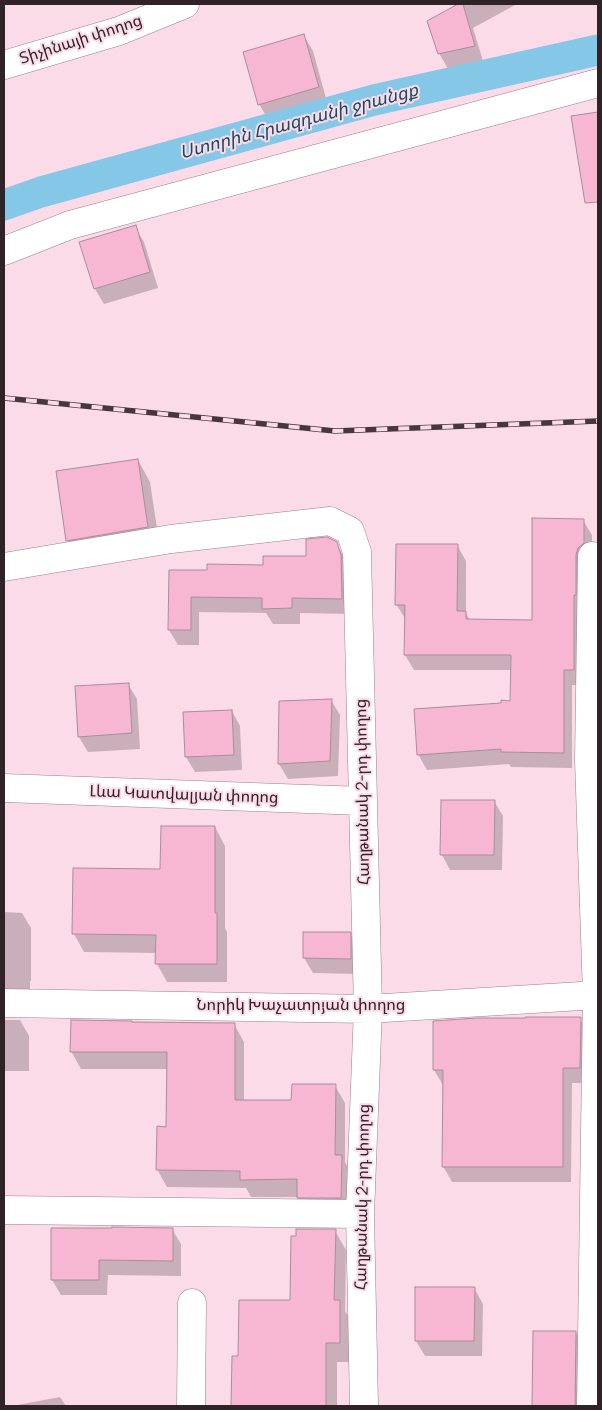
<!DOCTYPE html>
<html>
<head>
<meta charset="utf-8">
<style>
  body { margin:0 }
  #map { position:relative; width:602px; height:1410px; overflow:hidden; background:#fcdbe8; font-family:Manrope,sans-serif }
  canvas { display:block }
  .frame { position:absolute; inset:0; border:5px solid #2f2328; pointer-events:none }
</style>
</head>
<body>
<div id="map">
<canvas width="602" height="1410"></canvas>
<div class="frame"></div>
</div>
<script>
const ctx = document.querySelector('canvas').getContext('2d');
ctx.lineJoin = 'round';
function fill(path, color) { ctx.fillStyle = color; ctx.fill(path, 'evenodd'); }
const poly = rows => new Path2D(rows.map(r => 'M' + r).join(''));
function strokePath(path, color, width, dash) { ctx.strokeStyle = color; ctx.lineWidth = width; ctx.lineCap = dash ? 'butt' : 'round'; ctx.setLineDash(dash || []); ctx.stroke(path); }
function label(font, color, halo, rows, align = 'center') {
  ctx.font = font + ' Manrope,"Noto Sans Armenian",sans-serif'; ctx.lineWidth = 4; ctx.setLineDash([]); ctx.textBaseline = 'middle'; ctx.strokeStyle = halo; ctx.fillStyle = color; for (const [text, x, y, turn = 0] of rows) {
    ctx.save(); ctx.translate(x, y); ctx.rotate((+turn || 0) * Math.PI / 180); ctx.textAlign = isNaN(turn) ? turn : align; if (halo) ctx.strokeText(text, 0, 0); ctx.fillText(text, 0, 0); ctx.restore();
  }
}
fill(poly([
  [461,4,464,7,464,4,517,4,473,28,483,61,448,69,439,53,429,21],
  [304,36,313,51,327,102,268,119,259,104],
  [598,113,598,184,589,185,572,117],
  [135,227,144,242,158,288,104,304,95,289],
  [138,460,150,482,160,548,80,562,68,540],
  [583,520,592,535,592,559,582,685,572,685,572,768,511,767,509,764,427,770,418,754,512,702,512,670,414,670,405,655,406,620,396,604,457,545,466,561,466,613,470,621,533,621],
  [336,543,345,559,351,614,300,613,300,624,273,624,266,613,199,612,199,645,178,645,169,630,170,571,209,571,264,566,307,557],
  [128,684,137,699,140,749,88,752,79,737],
  [331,700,340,715,338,776,288,779,279,764],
  [232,711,240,726,242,770,195,772,186,757],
  [494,801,503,816,502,870,450,870,442,855],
  [215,827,225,846,225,928,227,932,227,982,167,982,157,964,157,953,84,952,74,934,74,869,162,870],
  [4,912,22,913,31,928,31,981,30,981,30,1003,4,1006],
  [304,933,350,934,359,949,359,974,313,973,304,958],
  [580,1019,589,1034,588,1083,572,1083,571,1182,452,1182,443,1166,443,1085,434,1070],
  [4,1020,20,1020,29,1036,29,1071,4,1071],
  [132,1024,234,1024,244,1042,244,1102,292,1102,335,1086,345,1103,345,1162,351,1173,351,1215,308,1215,297,1197,251,1197,246,1188,167,1187,157,1169,168,1128,168,1069,81,1069,71,1051],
  [172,1229,181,1244,181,1276,108,1275,107,1295,61,1295,52,1280],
  [335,1231,346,1250,345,1311,351,1321,350,1362,337,1362,337,1406,232,1406,233,1357,240,1357,291,1302],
  [474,1288,483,1304,482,1356,425,1356,416,1341],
  [534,1332,576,1332,588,1353,588,1406,533,1406],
  [60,1397,66,1406,12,1406]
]), '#0003');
strokePath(poly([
  [4,205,41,192,374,100,598,50]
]), '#84c7e7', 31);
const building = poly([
  [458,4,463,4,475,46,438,54,427,21,458,4],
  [304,34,319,87,258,105,243,52,304,34],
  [598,112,598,202,585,203,571,116,598,112],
  [136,225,150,272,94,289,79,242,136,225],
  [138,459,148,527,66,541,56,471,138,459],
  [532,518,584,519,584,543,578,548,576,555,576,595,574,595,574,670,564,670,564,753,501,752,501,749,417,755,414,709,501,703,501,700,510,701,511,655,404,655,405,605,395,605,396,544,458,544,457,611,466,611,466,619,532,620,532,518],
  [327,537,337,542,341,555,342,599,292,598,292,608,262,609,262,598,191,597,191,630,168,630,169,570,207,570,207,564,263,565,263,556,306,556,306,539,327,537],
  [129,683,132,733,78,737,75,686,129,683],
  [332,699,330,761,278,764,279,701,332,699],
  [232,710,234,755,185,757,183,712,232,710],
  [441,800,495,800,494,855,440,855,441,800],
  [161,826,215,826,215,913,217,913,217,964,155,964,156,935,72,934,73,868,160,869,161,826],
  [303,932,351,932,351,959,303,958,303,932],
  [526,1017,581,1017,580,1068,563,1068,563,1167,442,1167,443,1070,433,1070,433,1021,477,1018,526,1018,526,1017],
  [71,1020,132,1021,132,1022,235,1023,235,1100,291,1100,292,1084,336,1084,335,1155,342,1155,341,1198,297,1198,297,1179,240,1180,240,1171,156,1170,157,1126,166,1127,167,1052,70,1052,71,1020],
  [112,1227,173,1228,173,1261,99,1260,99,1280,51,1280,51,1228,112,1228,112,1227],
  [296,1229,336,1229,334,1300,340,1300,340,1343,326,1343,326,1406,231,1406,232,1356,238,1356,239,1300,290,1300,291,1236,296,1236,296,1229],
  [415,1287,475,1287,474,1341,415,1341,415,1287],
  [533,1331,576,1331,575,1406,532,1406,533,1331]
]);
fill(building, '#f7b7d3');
strokePath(building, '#aa8c98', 1);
const minor = poly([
  [4,65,119,31,185,4],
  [4,251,70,225,598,83],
  [4,567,171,539,330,521,350,531,357,552,368,1009,360,1214,364,1406],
  [4,788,363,801],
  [4,1003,368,1009,598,995],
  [4,1210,360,1214],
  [191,1406,192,1303],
  [591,1406,597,995,589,760,592,556]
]);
strokePath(minor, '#9c7f8b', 29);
strokePath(minor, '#fff', 28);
const rail = poly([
  [4,398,335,431,598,421]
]);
strokePath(rail, '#45373d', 5.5);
strokePath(rail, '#fcdbe8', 4, [11]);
label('16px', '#2f2328', '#fcdbe8', [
  ["Տիչինայի փողոց",81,40,-18],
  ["Հաղթանակ 2-րդ փողոց",363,792,-91],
  ["Լևա Կատվալյան փողոց",184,795,2],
  ["Նորիկ Խաչատրյան փողոց",301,1006],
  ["Հաղթանակ 2-րդ փողոց",363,1197,-89]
]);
label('italic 18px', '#154c62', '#fcdbe8', [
  ["Ստորին Հրազդանի ջրանցք",299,122,-15]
]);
</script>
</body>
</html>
